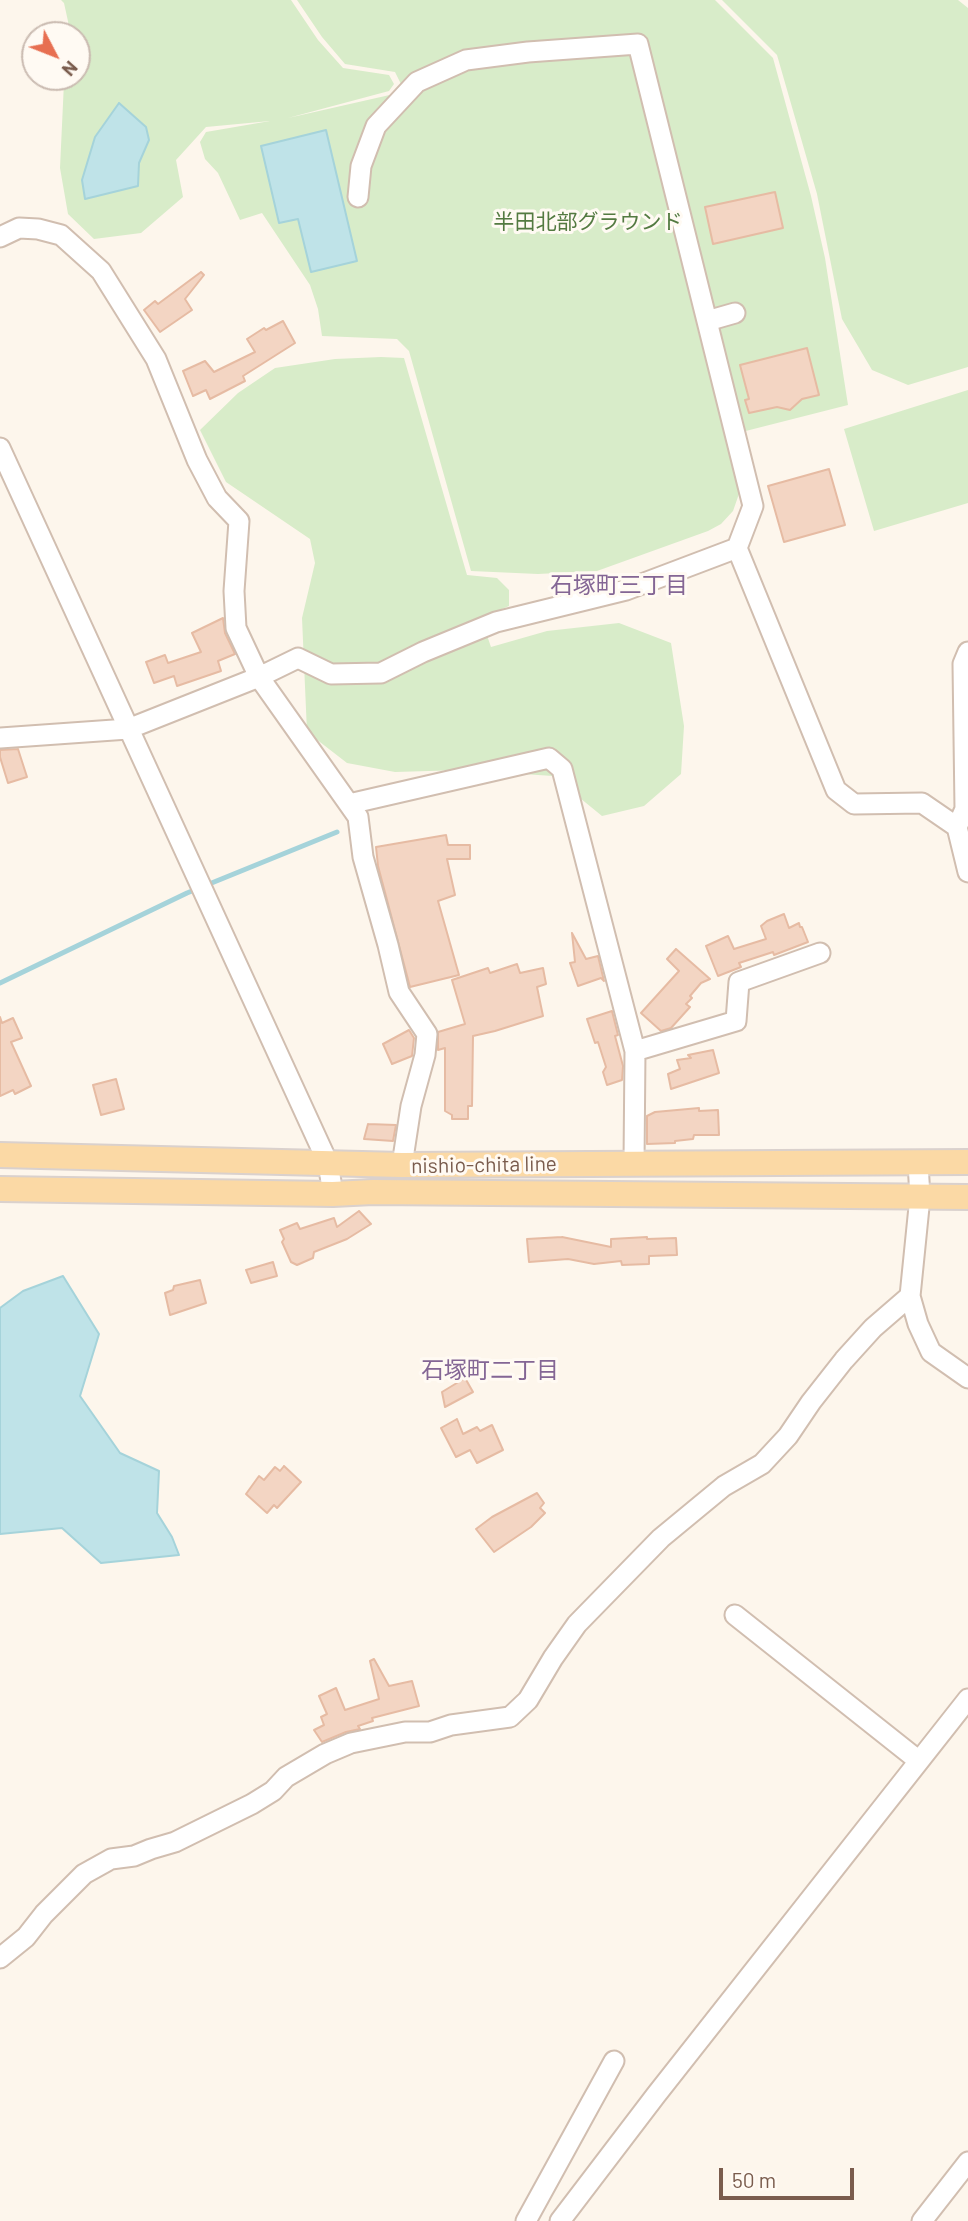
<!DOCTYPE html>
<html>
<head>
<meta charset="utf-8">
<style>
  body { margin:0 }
  #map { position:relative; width:968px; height:2221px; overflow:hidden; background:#fdf6ec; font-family:Barlow,sans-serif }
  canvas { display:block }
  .north { position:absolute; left:21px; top:21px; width:70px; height:70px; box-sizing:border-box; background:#fffaf3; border:2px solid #cabbb1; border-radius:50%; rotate:132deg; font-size:19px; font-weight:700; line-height:28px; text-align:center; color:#7a5c4d }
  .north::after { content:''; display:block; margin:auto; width:24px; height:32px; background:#e76f51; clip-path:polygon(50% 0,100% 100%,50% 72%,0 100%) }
  .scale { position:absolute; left:719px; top:2168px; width:135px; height:32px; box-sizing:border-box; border:4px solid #7a5c4d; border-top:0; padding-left:9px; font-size:21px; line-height:24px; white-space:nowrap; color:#7a5c4d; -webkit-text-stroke:5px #fffaf3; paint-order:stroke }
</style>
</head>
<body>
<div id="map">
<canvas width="968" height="2221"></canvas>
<div class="north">N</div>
<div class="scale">50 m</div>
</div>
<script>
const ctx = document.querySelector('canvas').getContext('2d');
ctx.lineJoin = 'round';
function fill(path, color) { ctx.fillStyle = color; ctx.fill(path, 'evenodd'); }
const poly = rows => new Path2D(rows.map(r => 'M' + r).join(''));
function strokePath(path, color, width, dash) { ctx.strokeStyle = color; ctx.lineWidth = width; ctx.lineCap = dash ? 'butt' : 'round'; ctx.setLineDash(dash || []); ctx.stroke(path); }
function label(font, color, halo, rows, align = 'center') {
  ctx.font = font + ' Barlow,"Noto Sans JP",sans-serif'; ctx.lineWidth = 6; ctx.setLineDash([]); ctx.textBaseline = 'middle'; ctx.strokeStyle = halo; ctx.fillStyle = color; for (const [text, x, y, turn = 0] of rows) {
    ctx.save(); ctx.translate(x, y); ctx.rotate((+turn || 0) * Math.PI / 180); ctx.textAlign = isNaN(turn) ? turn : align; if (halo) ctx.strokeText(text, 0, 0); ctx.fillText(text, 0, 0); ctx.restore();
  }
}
fill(poly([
  [61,0,291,0,318,40,343,68,389,75,394,84,389,91,288,118,394,94,401,84,395,72,345,64,322,37,297,0,715,0,773,58,811,196,825,258,848,405,730,435,740,491,733,511,721,524,708,531,597,571,538,574,471,571,409,351,397,339,322,336,318,309,310,285,262,213,240,220,218,173,205,159,200,142,206,132,270,121,206,127,176,160,183,197,141,233,94,239,68,214,60,168,64,82,65,77,77,77,77,35,71,35,64,3],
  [722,0,958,0,968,8,968,367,908,385,872,370,842,319,817,194,777,55],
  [381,357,404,358,467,575,497,578,509,590,509,606,481,618,491,647,547,631,619,623,671,643,684,726,681,774,644,806,602,816,553,776,463,770,395,772,347,763,307,732,302,618,315,563,310,539,226,482,200,430,238,393,275,368,335,359],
  [968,390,968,503,874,531,844,429]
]), '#d8ecc9');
const water = poly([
  [119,103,146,127,149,140,139,163,138,186,85,199,82,180,95,137,119,103],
  [326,130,357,261,311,272,298,219,279,223,261,146,326,130],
  [63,1276,99,1334,80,1396,120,1453,159,1471,157,1513,172,1537,179,1555,101,1563,62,1528,0,1534,0,1308,23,1291,63,1276]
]);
fill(water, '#bfe3e8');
strokePath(water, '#a5d3da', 2);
strokePath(poly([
  [0,983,187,893,337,832]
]), '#a5d3da', 5);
const building = poly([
  [775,192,783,228,713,244,705,207,775,192],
  [201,272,204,275,185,299,192,310,160,332,144,310,155,301,158,304,201,272],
  [283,321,295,343,243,376,245,381,210,399,206,390,193,396,183,371,205,361,214,372,255,352,247,339,264,328,266,330,283,321],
  [807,348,819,395,802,399,790,410,777,407,749,413,745,400,749,399,740,365,807,348],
  [829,469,845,525,784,542,768,486,829,469],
  [223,618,225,633,235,654,218,661,221,671,177,686,174,676,154,683,146,662,165,655,168,663,201,652,192,633,223,618],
  [18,749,27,777,8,783,0,757,0,750,18,749],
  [446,835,448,845,470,845,470,859,447,859,455,895,438,901,459,975,410,987,378,866,376,847,446,835],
  [784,914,789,928,799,923,800,927,802,927,808,942,774,955,773,952,739,963,741,967,718,976,706,946,728,936,734,949,766,939,761,926,767,921,784,914],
  [572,933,586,959,598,956,604,981,601,978,578,986,570,963,575,962,572,933],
  [676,949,710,979,701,983,690,996,692,998,686,1004,690,1007,671,1028,661,1031,641,1013,679,971,667,959,676,949],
  [517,964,520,973,543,968,546,984,537,987,543,1016,495,1031,473,1036,472,1106,468,1106,468,1119,452,1119,452,1115,445,1111,445,1048,438,1050,438,1032,465,1024,452,980,488,968,490,973,517,964],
  [612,1011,618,1035,615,1036,623,1066,622,1080,607,1085,603,1072,606,1067,598,1042,595,1043,587,1019,612,1011],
  [0,1017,2,1023,13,1018,22,1038,11,1042,31,1086,15,1094,13,1090,0,1096,0,1017],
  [409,1030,414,1038,412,1056,392,1064,383,1044,409,1030],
  [713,1050,719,1073,671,1089,668,1074,680,1069,677,1060,691,1058,688,1055,713,1050],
  [116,1079,124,1109,101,1115,93,1085,116,1079],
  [699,1108,699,1111,718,1110,719,1135,694,1135,693,1139,675,1141,675,1143,647,1144,647,1116,655,1112,699,1108],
  [368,1124,396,1125,393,1141,364,1139,368,1124],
  [359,1211,371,1224,347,1239,314,1252,313,1258,297,1265,291,1262,282,1242,284,1239,280,1230,297,1223,300,1229,334,1218,337,1227,359,1211],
  [562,1237,611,1247,611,1239,647,1237,647,1239,676,1238,677,1255,649,1256,649,1264,622,1265,621,1261,594,1264,568,1259,529,1262,527,1239,562,1237],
  [273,1262,277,1276,251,1283,246,1270,273,1262],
  [200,1280,206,1303,170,1315,165,1293,173,1290,174,1286,200,1280],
  [465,1378,473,1392,445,1407,442,1392,465,1378],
  [457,1419,463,1434,477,1427,480,1431,492,1425,503,1450,477,1463,470,1450,456,1457,441,1428,457,1419],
  [284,1466,301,1482,277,1508,274,1505,267,1513,246,1494,259,1476,264,1480,275,1467,280,1471,284,1466],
  [537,1493,544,1503,540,1508,545,1513,531,1527,494,1552,476,1529,492,1517,537,1493],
  [374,1659,389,1686,412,1681,419,1706,372,1718,373,1721,358,1726,360,1729,346,1732,322,1742,314,1730,324,1725,321,1717,327,1714,319,1696,336,1688,345,1710,379,1699,370,1661,374,1659]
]);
fill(building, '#f3d5c3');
strokePath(building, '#e6bba3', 2);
const minor = poly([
  [0,237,19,228,38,229,61,235,101,271,156,359,197,460,217,498,239,521,234,591,236,628,259,677,358,817,363,857,388,945,399,992,427,1034,425,1055,411,1106,402,1165],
  [707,321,735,313],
  [0,448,328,1163,333,1194],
  [737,548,836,790,854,804,922,803,957,827],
  [968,652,963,664,965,809,957,827,968,872],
  [0,738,128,729,259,677,298,658,331,674,381,673,423,652,496,622,626,590,737,548,753,506,638,44,528,52,466,60,417,82,376,126,361,166,358,197],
  [349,804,549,758,562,769,635,1051,634,1163],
  [635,1051,736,1021,739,982,820,953],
  [918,1163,920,1197,910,1296,918,1324,931,1352,968,1378],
  [735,1615,919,1761],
  [0,1958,26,1937,44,1914,84,1874,111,1859,134,1856,151,1849,175,1842,252,1804,273,1791,286,1777,325,1754,351,1743,405,1732,430,1732,451,1725,510,1717,528,1700,553,1658,577,1624,661,1538,724,1486,762,1464,788,1436,811,1402,844,1360,873,1328,910,1296],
  [526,2221,614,2061],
  [560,2221,656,2095,968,1699],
  [922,2221,968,2162]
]);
const major = poly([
  [0,1155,402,1165,968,1162],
  [0,1189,333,1194,373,1192,968,1197]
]);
strokePath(minor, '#d1beb0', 23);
strokePath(major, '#dad1cd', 28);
strokePath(minor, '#fff', 19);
strokePath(major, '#fbd9a5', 24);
label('21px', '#537a41', '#fffaf3', [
  ["半田北部グラウンド",588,222]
]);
label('21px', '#7a5c4d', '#fffaf3', [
  ["nishio-chita line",484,1165,-1]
]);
label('23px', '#846695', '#fffaf3', [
  ["石塚町三丁目",619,585],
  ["石塚町二丁目",490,1370]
]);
</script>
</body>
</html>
